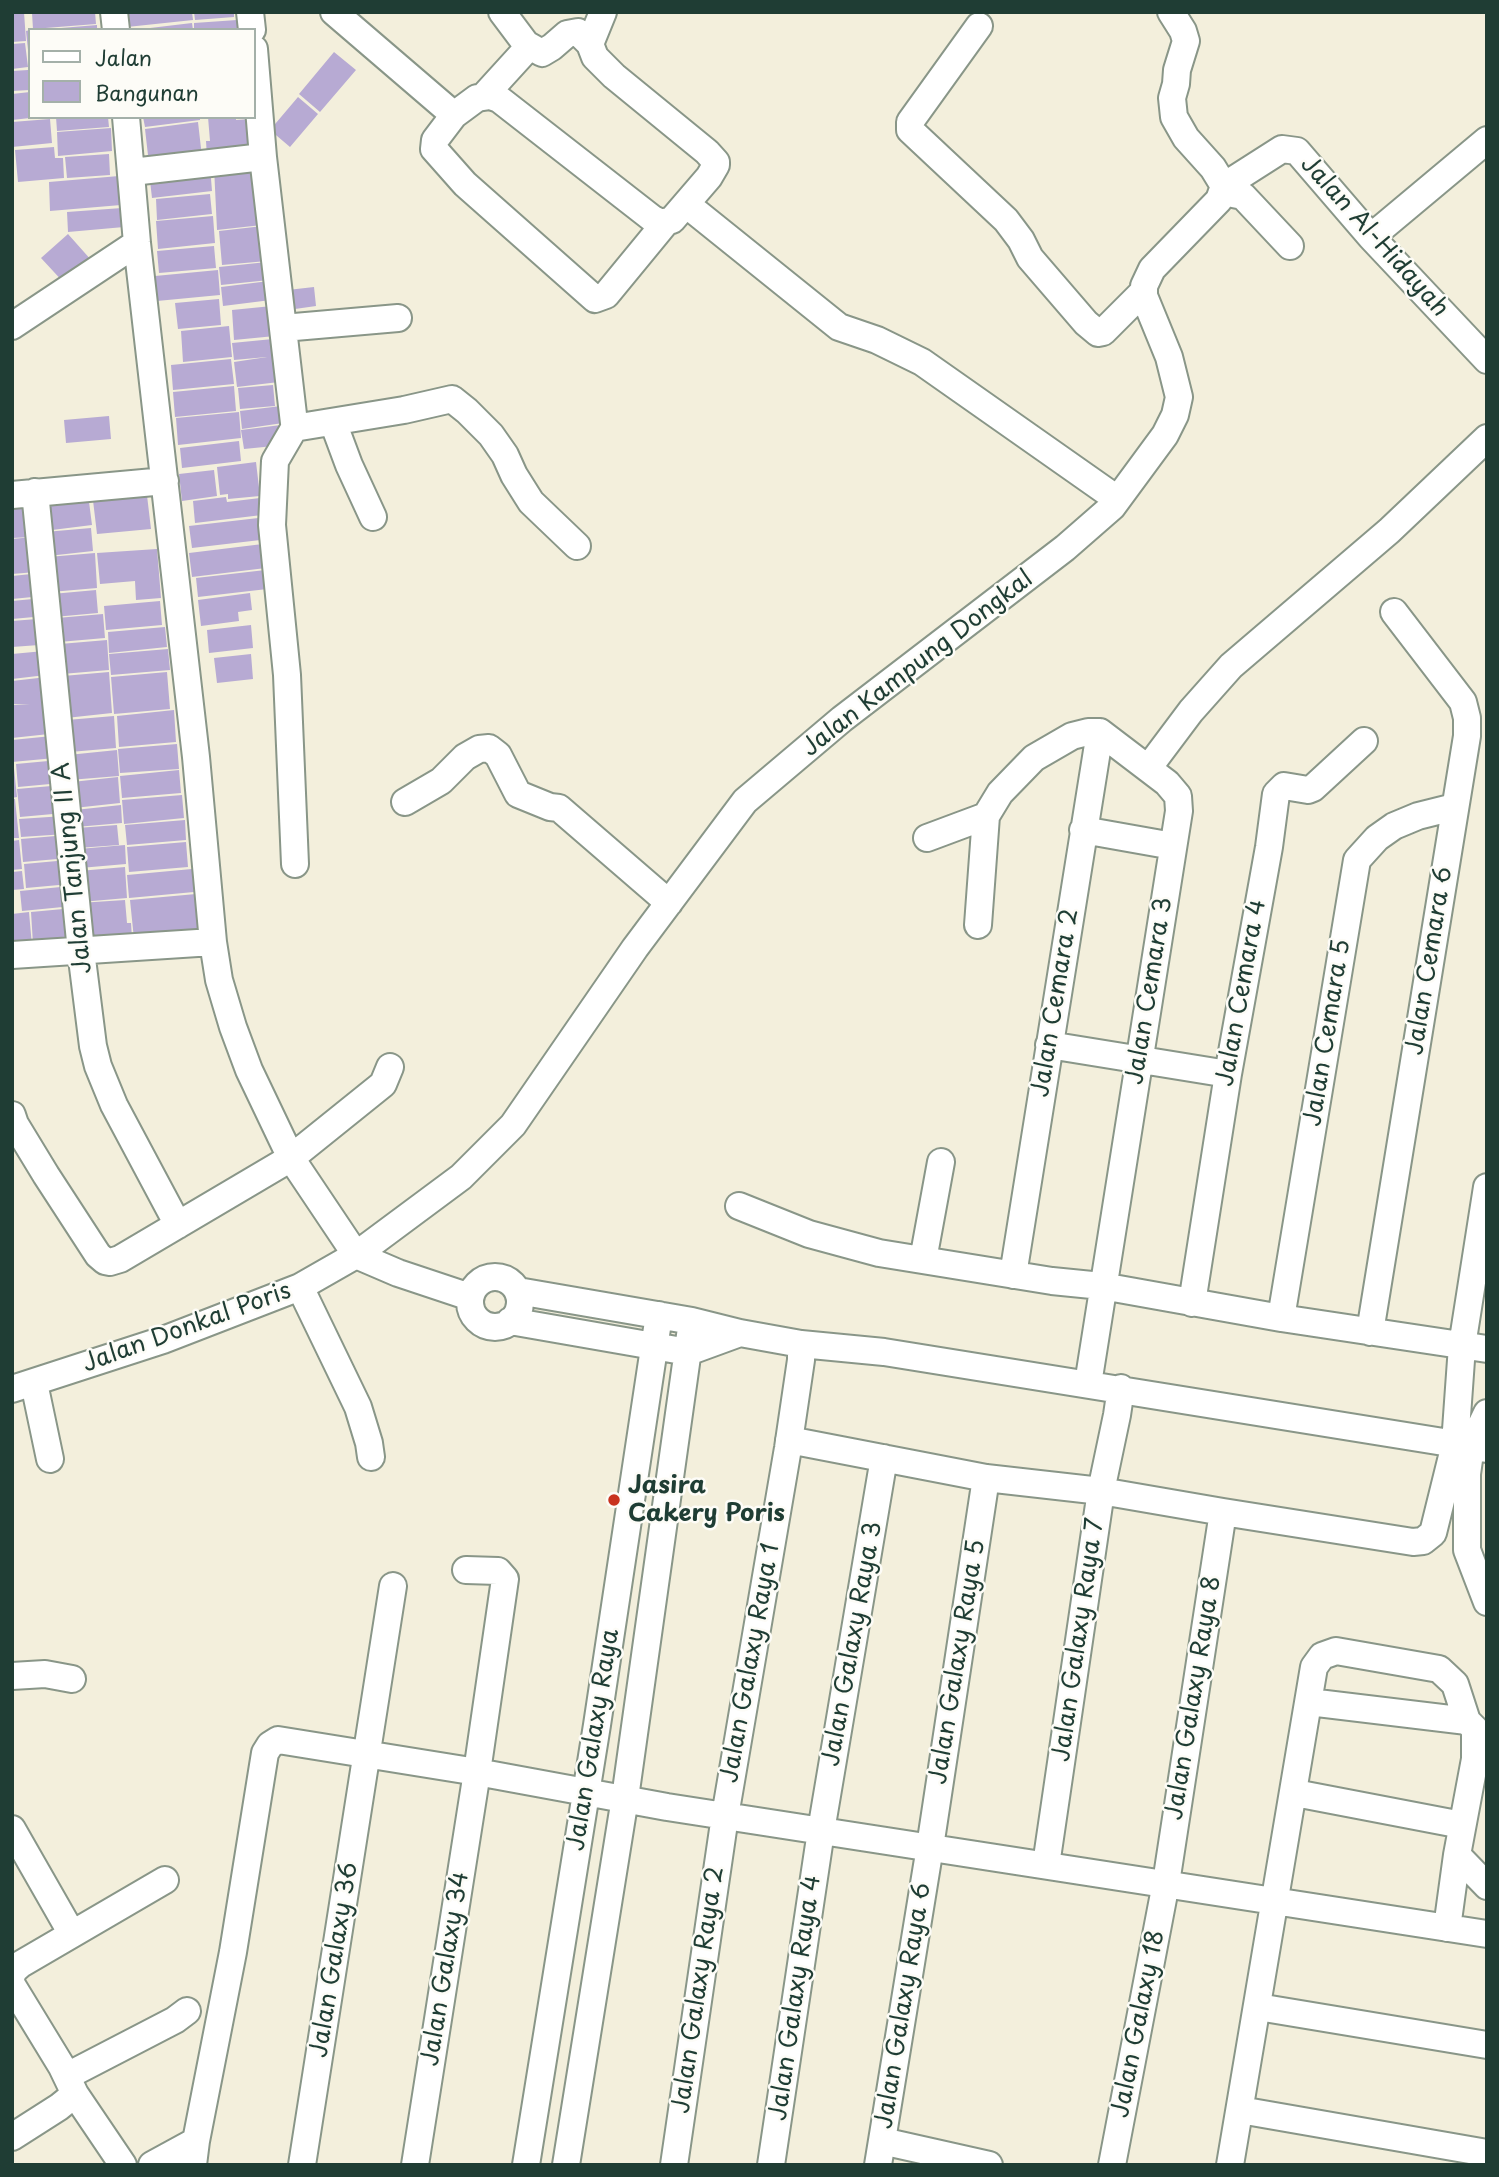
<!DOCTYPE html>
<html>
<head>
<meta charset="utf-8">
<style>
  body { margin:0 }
  #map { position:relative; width:1499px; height:2177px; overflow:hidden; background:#f3efdc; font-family:"Playpen Sans",sans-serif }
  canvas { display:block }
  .frame { position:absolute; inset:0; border:14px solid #1f3d34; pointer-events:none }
  .legend { position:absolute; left:28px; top:28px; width:228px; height:91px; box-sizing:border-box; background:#fdfcf7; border:2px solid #a4b0a9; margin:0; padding:9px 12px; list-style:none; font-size:21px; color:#1f3d34 }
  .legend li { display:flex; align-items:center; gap:14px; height:35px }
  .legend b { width:35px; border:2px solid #a4b0a9 }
</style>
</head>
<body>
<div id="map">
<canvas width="1499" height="2177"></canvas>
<div class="frame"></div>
<ul class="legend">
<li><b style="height:9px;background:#fff"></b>Jalan</li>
<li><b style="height:19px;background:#b7aad3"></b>Bangunan</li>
</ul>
</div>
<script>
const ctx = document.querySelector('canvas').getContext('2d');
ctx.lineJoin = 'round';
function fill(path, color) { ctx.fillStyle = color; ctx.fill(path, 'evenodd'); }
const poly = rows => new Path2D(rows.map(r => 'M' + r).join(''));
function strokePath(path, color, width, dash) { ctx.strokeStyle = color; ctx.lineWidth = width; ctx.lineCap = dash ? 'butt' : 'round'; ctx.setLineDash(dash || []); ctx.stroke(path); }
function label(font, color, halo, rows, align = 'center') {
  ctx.font = font + ' "Playpen Sans",sans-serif'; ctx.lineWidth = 5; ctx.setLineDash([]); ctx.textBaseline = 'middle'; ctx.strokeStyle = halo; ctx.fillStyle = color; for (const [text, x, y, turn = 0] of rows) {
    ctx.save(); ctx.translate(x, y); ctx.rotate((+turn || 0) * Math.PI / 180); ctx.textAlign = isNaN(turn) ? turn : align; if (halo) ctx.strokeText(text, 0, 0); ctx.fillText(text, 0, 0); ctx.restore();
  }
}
fill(poly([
  [12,12,24,12,26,41,12,42],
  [45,12,95,12,96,24,33,29,32,13],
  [125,12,192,12,193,20,127,27],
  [194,12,234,12,234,17,195,20],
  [237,20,238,30,194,30,194,23],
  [192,23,193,30,151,30,150,28],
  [97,25,97,30,61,30,61,28],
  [30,30,30,50,28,50,26,31],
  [25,43,28,67,12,69,12,44],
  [334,52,356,70,320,112,299,94],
  [28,70,30,90,12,91,12,71],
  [30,92,30,118,12,120,12,94],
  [298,97,318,114,290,147,270,130],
  [56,117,108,117,109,127,57,131],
  [143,117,200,117,200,120,145,127],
  [208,117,236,117,236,120,250,119,254,154,207,157,206,141,210,141],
  [50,119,52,143,12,147,12,122],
  [198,122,202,157,149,164,145,129],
  [111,128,112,151,58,156,57,132],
  [54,147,55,158,63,158,64,178,18,182,15,150],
  [109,154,110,175,67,178,65,157],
  [256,162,262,225,217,230,214,167],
  [210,166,212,191,152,198,149,172],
  [119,176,121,205,50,211,49,182],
  [210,194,212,214,157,220,156,199],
  [122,208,124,227,68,232,67,212],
  [213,216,215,243,158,249,156,221],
  [263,226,267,261,222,265,219,231],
  [68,234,92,261,66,285,41,258],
  [214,246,216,268,159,273,157,251],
  [267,262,269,280,221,285,219,267],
  [218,270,220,295,157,301,155,276],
  [269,281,271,300,223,306,221,287],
  [314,287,316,306,281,311,279,291],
  [219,299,221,325,178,329,175,303],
  [272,306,275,336,234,340,232,310],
  [229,326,232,357,183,362,181,331],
  [273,339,279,382,237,387,234,362,267,357,234,360,232,343],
  [231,359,234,384,173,390,171,365],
  [273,385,275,406,240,409,238,388],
  [234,386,236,411,175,417,173,392],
  [281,406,283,423,242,429,240,411],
  [239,412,241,438,178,445,176,418],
  [109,416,111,439,66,443,64,420],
  [281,425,284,445,244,449,241,430],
  [239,441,241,461,182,468,180,448],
  [256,462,260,496,228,499,228,494,220,495,217,467],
  [214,470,217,496,182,501,179,474],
  [146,487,151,529,97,534,92,492],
  [88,494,92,525,44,531,41,499],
  [226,497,227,502,260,498,262,515,195,523,193,501],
  [28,504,31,537,12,538,12,505],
  [267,517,269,539,192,548,189,526],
  [91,528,93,551,48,556,45,532],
  [33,537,36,572,12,574,12,539],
  [271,543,274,567,192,577,189,553],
  [157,549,161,598,136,600,135,581,100,584,97,553],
  [95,553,97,588,51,592,48,557],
  [274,569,276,588,198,597,196,578],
  [41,573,43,596,12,599,12,576],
  [96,590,98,613,54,617,52,594],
  [250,593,252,610,238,612,239,621,201,626,198,600],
  [33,599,34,617,12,619,12,601],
  [160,601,162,625,106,630,104,606],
  [103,614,105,638,59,642,57,618],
  [37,619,39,645,12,647,12,621],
  [251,625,253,648,209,653,207,630],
  [165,627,167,647,109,653,108,632],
  [107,640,109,670,62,674,60,644],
  [168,649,170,670,111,675,109,654],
  [44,651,46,675,12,679,12,654],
  [251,654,253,679,217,683,214,658],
  [109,672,112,713,66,718,63,676],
  [167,672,170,709,114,714,111,677],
  [47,677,49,734,12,738,12,705,30,704,12,704,12,681],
  [174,710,176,742,119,747,117,716],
  [114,716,116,748,70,752,67,720],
  [52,736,55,758,12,762,12,740],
  [177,744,179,769,120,773,118,749],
  [117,750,119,776,69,780,68,755],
  [59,760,61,783,18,787,16,764],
  [12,768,14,768,17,797,12,798],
  [179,770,181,793,122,798,120,776],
  [118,777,120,803,74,808,72,782],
  [63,785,64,813,20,817,17,789],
  [182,795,184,818,124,824,122,800],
  [12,799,15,799,19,838,12,838],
  [121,805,122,823,76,827,75,810],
  [64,816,66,834,21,837,19,819],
  [185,820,186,840,127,845,125,825],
  [117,825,119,845,78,848,77,828],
  [67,835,69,858,23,862,21,839],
  [19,840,22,869,12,870,12,841],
  [186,842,188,867,129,872,127,847],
  [125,845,126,864,80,868,79,849],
  [68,860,70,884,26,888,24,864],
  [125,867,127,898,81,902,79,871],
  [192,869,194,892,129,898,127,875],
  [22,871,24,889,12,890,12,872],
  [71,886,73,906,22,911,20,891],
  [196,894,199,933,134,939,130,900],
  [125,900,127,923,131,923,132,938,82,942,79,903],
  [74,908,76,940,33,944,31,912],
  [29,912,32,946,12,948,12,914]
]), '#b7aad3');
const minor = poly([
  [114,12,116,30],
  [250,12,252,30],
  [334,12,454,115],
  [603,12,590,44,595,57,614,76,707,152,716,162,716,165,709,177,672,220,661,223,653,219,499,99,490,96,477,98,454,115,435,140,434,149,465,184,595,299,606,295,666,222],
  [979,26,910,122,910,130,1006,220,1021,240,1030,258,1086,323,1098,333,1103,332,1143,292],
  [526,44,542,53,552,47,567,34,578,32,590,44],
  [254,49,263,157,294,423,300,427,404,410,452,399,467,411,491,435,505,455,514,475,531,502,577,546],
  [484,96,525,51,526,44,502,12],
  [126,117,137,243,196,757,213,942,219,980,233,1027,249,1070,291,1158,356,1255,398,1273,470,1297],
  [132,172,263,157],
  [1224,186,1282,149,1297,151,1371,237,1487,360],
  [1223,192,1243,196,1290,246],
  [686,204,839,327,877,340,922,362,1117,499],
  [1371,237,1487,140],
  [12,326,137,243],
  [283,328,398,318],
  [333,422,349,465,373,517],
  [35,492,81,951,93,1046,98,1066,114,1105,178,1225],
  [12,495,165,481],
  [1149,767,1191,711,1231,666,1389,531,1487,438],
  [405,802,441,781,465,757,479,749,489,748,498,755,518,794,550,807,559,808,669,903],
  [1083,830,1173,846],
  [927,838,986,816,1000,793,1034,758,1072,736,1088,732,1100,732],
  [295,864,287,675,272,525,275,461,296,425],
  [978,925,986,816],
  [12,955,213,942],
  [1049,1045,1228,1074],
  [12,1115,15,1124,46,1175,98,1255,105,1261,110,1262,120,1259,291,1158,383,1084,390,1067],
  [739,1206,809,1234,879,1253,1052,1281,1102,1286,1281,1318,1487,1349],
  [923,1260,941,1162],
  [1013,1275,1100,732],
  '470 1302a25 25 0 1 1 50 0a25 25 0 1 1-50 0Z',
  [300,1287,358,1407,369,1443,371,1457],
  [518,1291,692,1321,740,1333,801,1344,884,1352,1487,1449],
  [1192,1303,1228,1074,1269,847,1276,794,1284,786,1308,790,1313,788,1364,741],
  [1281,1318,1357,860,1377,838,1394,826,1418,816,1454,807],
  [510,1321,688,1352,740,1333],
  [1370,1332,1467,736,1467,718,1463,702,1394,612],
  [34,1383,50,1459],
  [1088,1384,1179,811,1178,796,1167,783,1100,732],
  [12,1389,163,1340,300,1287,356,1255,461,1177,513,1125,635,948,745,801,842,719,1065,548,1112,507,1165,435,1175,415,1179,397,1169,357,1144,296,1144,286,1152,269,1219,200,1224,186,1213,168,1186,138,1174,117,1172,98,1176,84,1177,70,1186,41,1183,31,1171,12],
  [1487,1413,1471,1446,1467,1474,1467,1550,1487,1602],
  [789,1440,986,1478,1101,1491,1223,1512,1413,1542,1423,1541,1433,1533,1455,1444,1462,1346,1487,1187],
  [12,1676,45,1674,72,1679],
  [1309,1702,1467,1721,1475,1729,1475,1759,1457,1855,1447,1928],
  [1295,1793,1462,1825],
  [12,1829,72,1934],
  [1457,1855,1487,1886],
  [1046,1865,1101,1491,1117,1415,1121,1388],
  [12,1975,13,1971,21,1964,165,1880],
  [12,1985,62,2067,75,2094,59,2107,12,2137],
  [1258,2007,1487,2045],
  [67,2076,175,2020,187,2011],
  [75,2094,123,2165],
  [1240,2110,1487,2153],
  [882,2141,989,2165],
  [152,2165,196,2141],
  [193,2165,196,2141,233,1952,265,1753,270,1745,278,1740,477,1772,667,1807,1487,1934],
  [302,2165,393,1586],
  [415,2165,477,1772,505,1579,498,1571,466,1570],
  [526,2165,597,1725,659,1315],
  [566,2165,625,1798,692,1321],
  [674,2165,725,1816,788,1448,801,1360,801,1344],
  [771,2165,821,1831,884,1458],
  [878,2165,930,1847,986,1478],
  [1112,2165,1166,1883,1223,1512],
  [1230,2165,1314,1667,1322,1656,1336,1651,1439,1669,1455,1684,1467,1721]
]);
strokePath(minor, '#899688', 30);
strokePath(minor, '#fff', 26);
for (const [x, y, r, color] of [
  [614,1500,7,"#c8321e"]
]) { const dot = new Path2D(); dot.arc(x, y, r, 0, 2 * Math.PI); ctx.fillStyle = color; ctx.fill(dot); strokePath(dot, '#fdfcf7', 2.5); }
label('24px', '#1f3d34', '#fdfcf7', [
  ["Jalan Al-Hidayah",1374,237,48],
  ["Jalan Kampung Dongkal",918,664,-38],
  ["Jalan Tanjung II A",73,868,-96],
  ["Jalan Cemara 6",1430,961,-81],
  ["Jalan Cemara 3",1150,991,-81],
  ["Jalan Cemara 4",1242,993,-80],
  ["Jalan Cemara 2",1056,1003,-81],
  ["Jalan Cemara 5",1328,1033,-81],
  ["Jalan Donkal Poris",187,1328,-20],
  ["Jalan Galaxy Raya 7",1079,1640,-82],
  ["Jalan Galaxy Raya 3",853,1644,-80],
  ["Jalan Galaxy Raya 5",958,1662,-81],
  ["Jalan Galaxy Raya 1",751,1663,-80],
  ["Jalan Galaxy Raya 8",1194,1698,-81],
  ["Jalan Galaxy Raya",594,1740,-81],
  ["Jalan Galaxy 36",335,1960,-81],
  ["Jalan Galaxy 34",446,1969,-81],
  ["Jalan Galaxy Raya 2",699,1990,-82],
  ["Jalan Galaxy Raya 4",796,1998,-82],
  ["Jalan Galaxy Raya 6",904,2006,-81],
  ["Jalan Galaxy 18",1139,2024,-79]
]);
label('bold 24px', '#1f3d34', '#fdfcf7', [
  ["Jasira",628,1486],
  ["Cakery Poris",628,1514]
], 'left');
</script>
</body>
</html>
